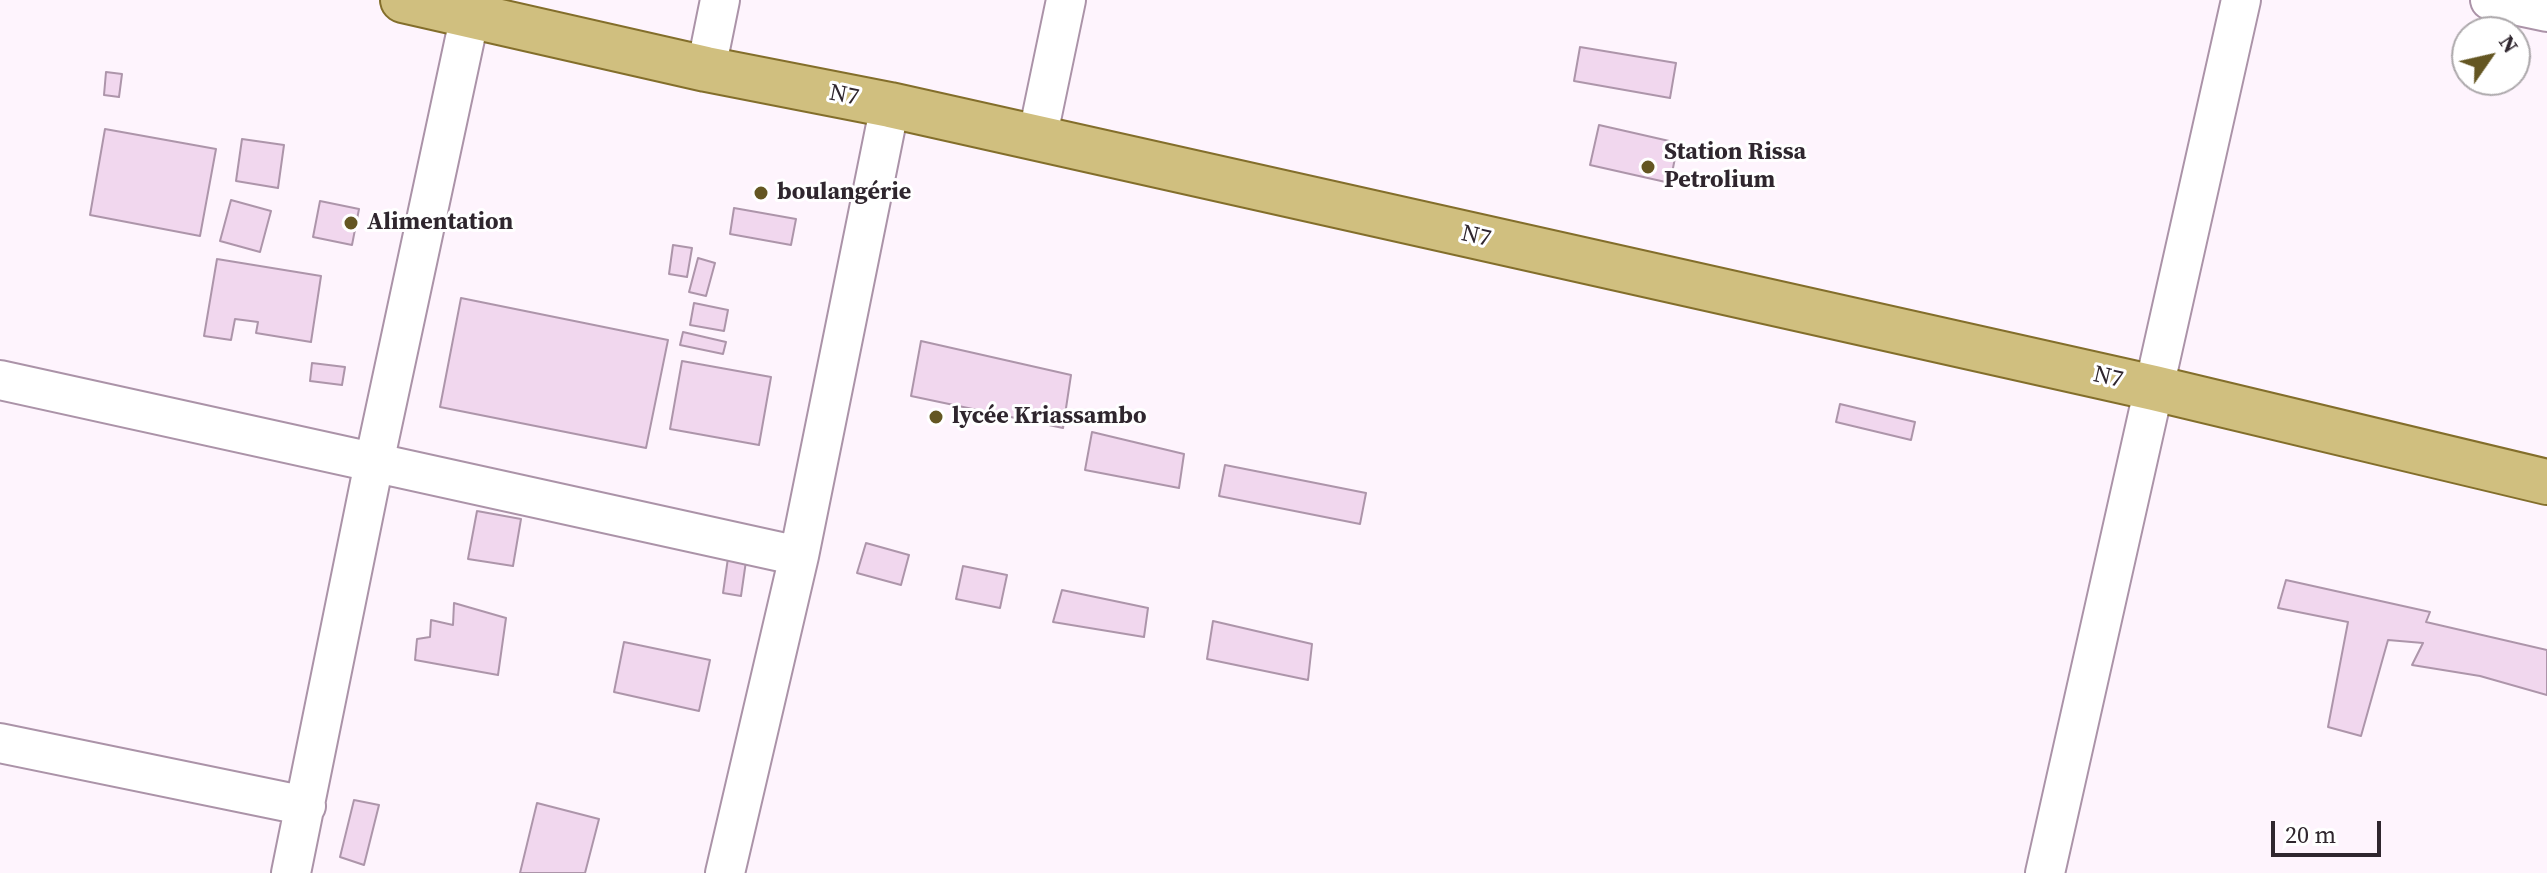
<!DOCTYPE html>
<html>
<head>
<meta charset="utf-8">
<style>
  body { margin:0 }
  #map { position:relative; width:2547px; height:873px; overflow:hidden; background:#fef4fd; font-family:"Source Serif 4",serif }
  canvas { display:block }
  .north { position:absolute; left:2451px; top:16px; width:80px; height:80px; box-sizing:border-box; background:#fff; border:2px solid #aca8ab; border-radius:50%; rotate:56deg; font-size:22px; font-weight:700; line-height:32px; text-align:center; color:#2f262e }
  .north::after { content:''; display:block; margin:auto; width:28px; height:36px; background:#645622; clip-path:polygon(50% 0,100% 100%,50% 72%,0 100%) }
  .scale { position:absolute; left:2271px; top:821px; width:110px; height:36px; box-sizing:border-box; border:4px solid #2f262e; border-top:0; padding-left:10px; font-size:24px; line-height:28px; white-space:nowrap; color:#2f262e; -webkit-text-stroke:6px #fff; paint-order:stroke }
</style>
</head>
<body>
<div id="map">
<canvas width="2547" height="873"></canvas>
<div class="north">N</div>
<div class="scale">20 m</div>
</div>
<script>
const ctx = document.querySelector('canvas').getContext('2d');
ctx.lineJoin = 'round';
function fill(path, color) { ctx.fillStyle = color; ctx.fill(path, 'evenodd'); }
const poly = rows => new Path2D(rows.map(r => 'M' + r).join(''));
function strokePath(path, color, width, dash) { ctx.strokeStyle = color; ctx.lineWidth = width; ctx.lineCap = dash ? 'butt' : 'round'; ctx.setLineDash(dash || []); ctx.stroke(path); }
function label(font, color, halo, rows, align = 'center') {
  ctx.font = font + ' "Source Serif 4",serif'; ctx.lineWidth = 6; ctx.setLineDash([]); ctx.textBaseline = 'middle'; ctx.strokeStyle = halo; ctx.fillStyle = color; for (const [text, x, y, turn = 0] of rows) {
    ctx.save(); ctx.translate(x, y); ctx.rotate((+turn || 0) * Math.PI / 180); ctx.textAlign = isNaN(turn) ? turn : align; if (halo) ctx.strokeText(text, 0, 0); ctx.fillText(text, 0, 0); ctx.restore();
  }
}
const building = poly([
  [1580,47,1676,63,1670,98,1574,81,1580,47],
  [106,72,122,74,119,97,104,95,106,72],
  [1599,125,1678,143,1670,183,1590,165,1599,125],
  [105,129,216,149,200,236,90,215,105,129],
  [242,139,284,145,278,188,236,181,242,139],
  [231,200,271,211,260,252,220,241,231,200],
  [320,201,359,209,352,245,313,237,320,201],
  [734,208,796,219,791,245,730,234,734,208],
  [673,245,692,248,687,277,669,274,673,245],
  [698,258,715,263,706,296,689,292,698,258],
  [217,259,321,276,311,342,256,333,258,322,235,319,231,340,204,336,217,259],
  [461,298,668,340,646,448,440,407,461,298],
  [694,303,728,310,724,331,690,325,694,303],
  [683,332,726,342,723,354,680,345,683,332],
  [921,341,1071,375,1063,428,911,396,921,341],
  [682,361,771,377,759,445,670,429,682,361],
  [312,363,345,367,342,385,310,381,312,363],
  [1840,404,1915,422,1911,440,1836,422,1840,404],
  [1092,432,1184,454,1179,488,1085,470,1092,432],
  [1225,465,1366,493,1360,524,1219,496,1225,465],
  [477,511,521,519,513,566,468,559,477,511],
  [866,543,909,555,901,585,857,573,866,543],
  [728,558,746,561,741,596,723,593,728,558],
  [963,566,1007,575,1000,608,956,599,963,566],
  [2286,580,2430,612,2426,622,2547,650,2547,695,2480,676,2412,665,2423,643,2388,640,2361,736,2328,727,2348,622,2278,608,2286,580],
  [1062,590,1148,608,1144,637,1053,622,1062,590],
  [454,603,506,618,498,675,415,660,417,639,430,637,431,620,453,625,454,603],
  [1213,621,1312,644,1308,680,1207,659,1213,621],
  [624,642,710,660,699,711,614,692,624,642],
  [354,800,379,805,364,865,340,857,354,800],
  [537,803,599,819,585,873,520,873,537,803]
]);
fill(building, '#f1d7ee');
strokePath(building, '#ad95aa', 2);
const minor = poly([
  [2490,0,2547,12],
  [706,69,720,0],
  [1037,139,1066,0],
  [0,380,799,556],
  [0,743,306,806],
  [291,873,374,463,470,15],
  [725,873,799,556,890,105],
  [2045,873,2241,0]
]);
const primary = poly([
  [403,0,706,69,890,105,2154,388,2547,482]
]);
strokePath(minor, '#ab93a8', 42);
strokePath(primary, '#836e2b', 48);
strokePath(minor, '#fff', 38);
strokePath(primary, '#d0bf7f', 44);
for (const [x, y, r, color] of [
  [1648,167,8,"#645622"],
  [761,193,8,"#645622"],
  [351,223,8,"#645622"],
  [936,417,8,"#645622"]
]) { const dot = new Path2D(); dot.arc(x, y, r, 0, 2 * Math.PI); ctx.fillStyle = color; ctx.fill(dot); strokePath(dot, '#fff', 3); }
label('24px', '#2f262e', '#fff', [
  ["N7",844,96,11],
  ["N7",1476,237,13],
  ["N7",2108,378,13]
]);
label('bold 24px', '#2f262e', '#fff', [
  ["Station Rissa",1664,153],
  ["Petrolium",1664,181],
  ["boulangérie",777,193],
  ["Alimentation",367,223],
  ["lycée Kriassambo",952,417]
], 'left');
</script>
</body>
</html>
